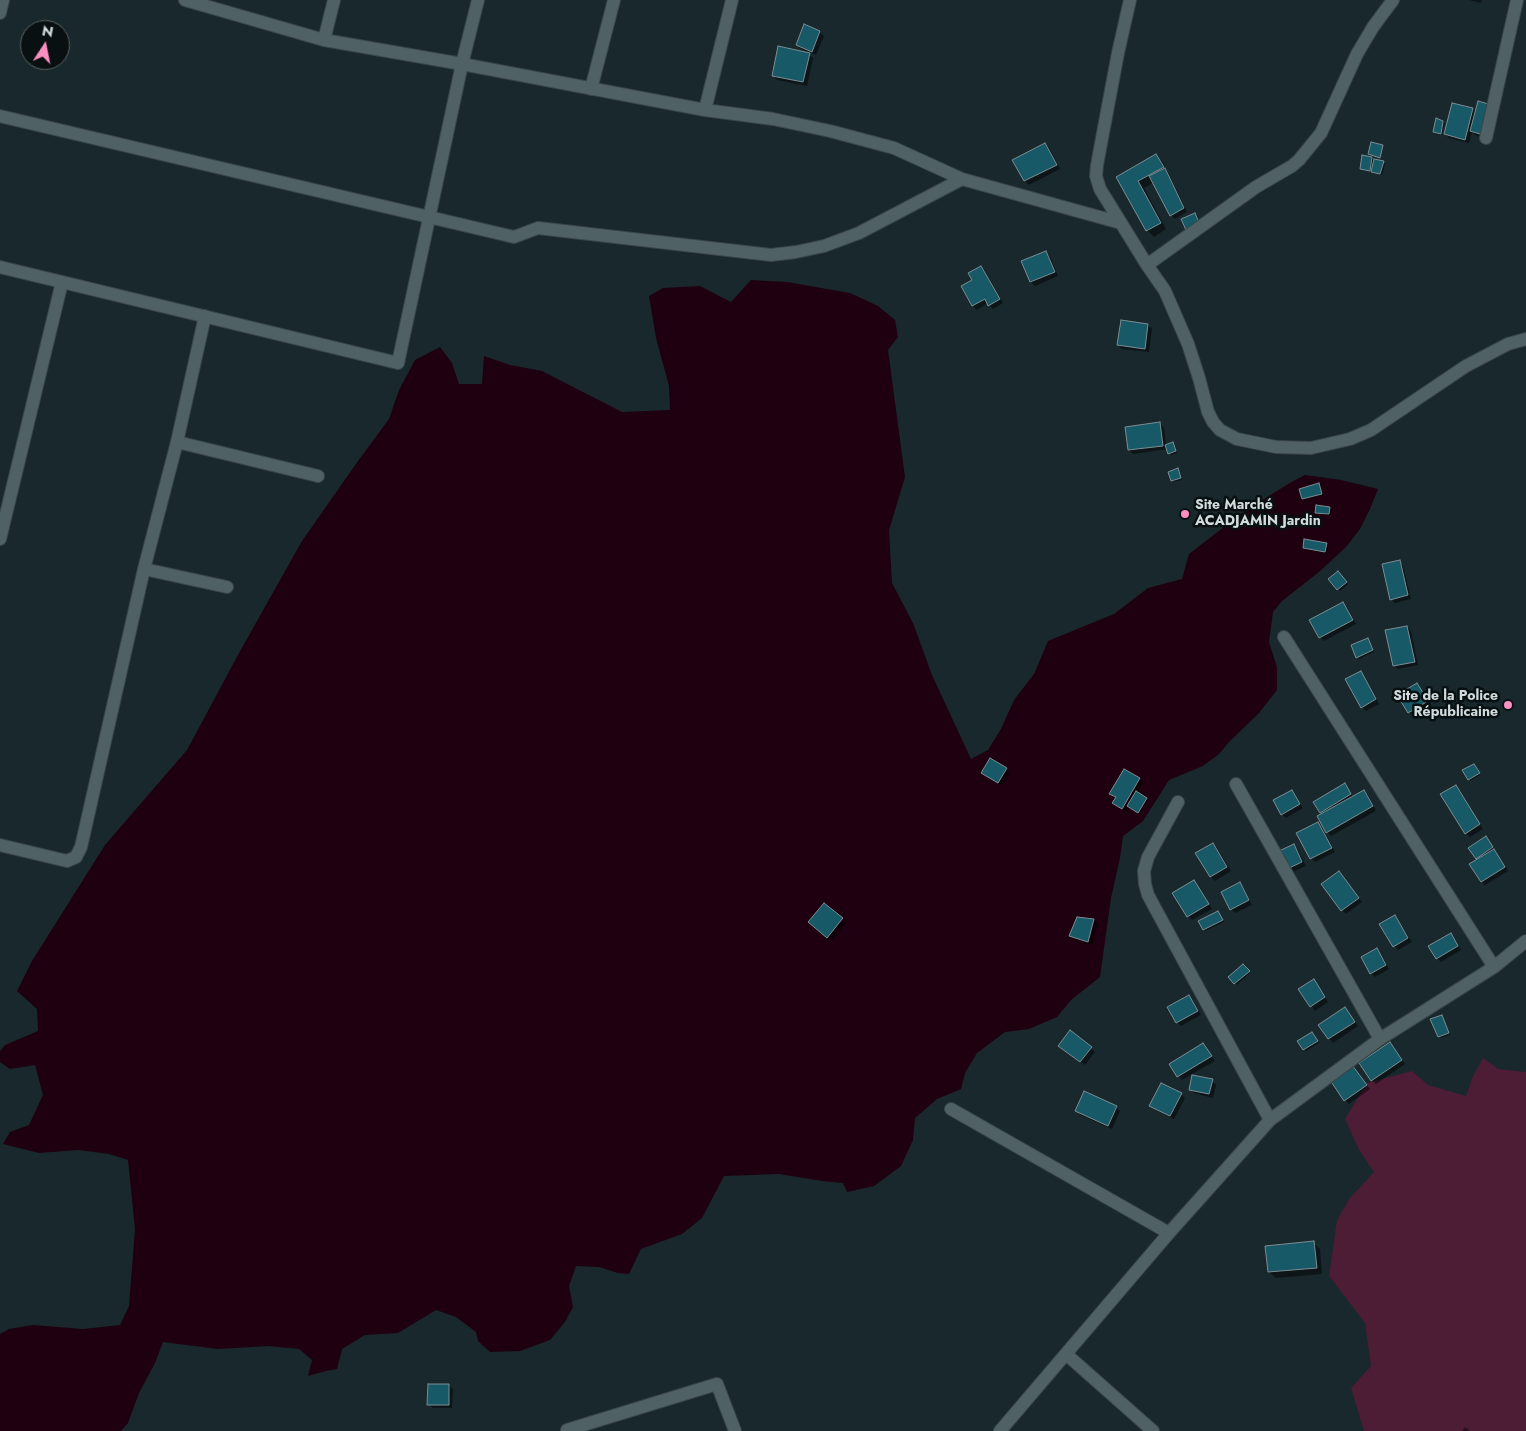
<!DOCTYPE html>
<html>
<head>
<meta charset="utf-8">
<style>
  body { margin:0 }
  #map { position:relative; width:1526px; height:1431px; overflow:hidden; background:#19282d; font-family:Jost,sans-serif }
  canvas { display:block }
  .north { position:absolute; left:20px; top:20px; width:50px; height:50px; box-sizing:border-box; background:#091012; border:1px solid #596163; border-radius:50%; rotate:11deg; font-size:14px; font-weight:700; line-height:20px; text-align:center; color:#d1dbdd }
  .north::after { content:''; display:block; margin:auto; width:18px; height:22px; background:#fc8fc2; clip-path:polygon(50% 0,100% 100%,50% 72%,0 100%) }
</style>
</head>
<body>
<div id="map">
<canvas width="1526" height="1431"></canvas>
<div class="north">N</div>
</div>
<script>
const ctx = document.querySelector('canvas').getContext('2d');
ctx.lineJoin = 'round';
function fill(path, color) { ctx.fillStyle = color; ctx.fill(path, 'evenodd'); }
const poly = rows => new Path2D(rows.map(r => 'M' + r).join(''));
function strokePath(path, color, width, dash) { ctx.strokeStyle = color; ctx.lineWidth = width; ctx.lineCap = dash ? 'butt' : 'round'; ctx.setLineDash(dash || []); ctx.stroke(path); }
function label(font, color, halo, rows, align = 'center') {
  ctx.font = font + ' Jost,sans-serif'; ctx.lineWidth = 5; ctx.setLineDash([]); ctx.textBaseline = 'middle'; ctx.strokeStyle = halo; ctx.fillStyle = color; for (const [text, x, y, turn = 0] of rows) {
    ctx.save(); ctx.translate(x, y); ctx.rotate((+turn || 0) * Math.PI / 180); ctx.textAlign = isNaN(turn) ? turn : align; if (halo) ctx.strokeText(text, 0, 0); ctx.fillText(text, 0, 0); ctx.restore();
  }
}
fill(poly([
  [1483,1058,1498,1069,1526,1072,1526,1431,1364,1431,1351,1388,1371,1366,1365,1323,1329,1276,1337,1220,1350,1198,1374,1172,1359,1150,1345,1119,1367,1083,1412,1071,1428,1085,1466,1096,1473,1076]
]), '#4d1c35');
fill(poly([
  [751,280,787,282,850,293,878,306,895,320,898,337,888,350,905,477,889,530,892,583,913,623,932,675,971,759,988,750,1001,729,1014,700,1034,674,1048,641,1114,614,1148,588,1182,579,1189,554,1242,513,1288,484,1305,475,1341,480,1378,489,1370,509,1360,529,1346,547,1319,572,1282,601,1273,612,1269,642,1277,667,1277,690,1259,713,1229,742,1219,754,1203,766,1169,780,1143,821,1123,836,1120,858,1111,898,1100,977,1071,1000,1057,1017,1029,1029,1005,1032,977,1053,965,1073,961,1089,937,1099,915,1118,913,1140,901,1166,874,1186,847,1192,843,1183,822,1181,779,1174,724,1176,702,1218,682,1234,641,1249,629,1274,618,1273,599,1267,576,1266,569,1286,573,1307,565,1322,550,1340,520,1351,490,1352,478,1341,476,1332,456,1317,436,1310,398,1333,365,1335,342,1349,337,1369,326,1371,308,1376,312,1360,299,1349,268,1346,218,1349,163,1342,155,1363,139,1393,128,1423,121,1431,0,1431,0,1334,9,1329,33,1325,83,1329,120,1325,129,1306,135,1229,128,1160,109,1154,78,1150,39,1153,3,1144,10,1132,29,1125,43,1095,35,1065,10,1069,0,1062,0,1051,5,1045,38,1031,37,1009,17,991,32,961,105,845,187,750,239,653,302,541,358,461,389,419,399,390,415,360,440,347,452,363,459,384,482,384,484,356,510,365,542,371,622,412,670,410,669,386,656,338,649,296,663,288,700,286,731,302]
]), '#1f0010');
fill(poly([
  [1469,0,1482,0,1481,3],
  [819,32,824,36,816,55,801,49,797,45],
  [809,54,813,58,807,86,777,80,773,76],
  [1453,104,1473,109,1476,113,1487,138,1475,135,1472,132,1469,143,1449,138,1445,134],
  [1443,122,1444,124,1442,135,1436,134,1435,132],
  [1045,144,1049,148,1060,169,1029,185,1025,181],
  [1156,156,1163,162,1169,174,1187,212,1175,219,1171,215,1153,183,1144,188,1166,229,1154,237,1147,230,1118,178],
  [1372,159,1385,164,1382,175,1361,168],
  [1045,252,1050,256,1058,276,1035,286,1031,282,1023,262],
  [981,267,985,272,1003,303,993,309,988,303,977,310,973,306,962,287,974,280],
  [1148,325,1152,329,1149,352,1122,349,1118,345],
  [1160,423,1164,428,1166,446,1173,443,1177,453,1171,455,1168,449,1133,454,1129,450],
  [1178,470,1182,480,1174,482,1170,472],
  [1319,485,1323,495,1305,500,1303,498],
  [1330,508,1331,510,1331,515,1318,514,1316,512],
  [1326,544,1328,546,1327,553,1306,550,1304,548],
  [1399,562,1403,566,1411,599,1395,603,1391,599],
  [1338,573,1348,584,1340,591,1330,580],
  [1343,603,1347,607,1356,624,1324,641,1320,637],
  [1407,627,1411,631,1418,665,1398,669,1394,665],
  [1369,641,1374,652,1359,659,1357,657],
  [1360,672,1364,676,1379,704,1366,711,1362,707],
  [1417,684,1431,705,1413,717,1398,696],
  [1476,767,1480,775,1470,781,1469,779],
  [1006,769,1010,773,1003,786,987,776,983,772],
  [1124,771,1139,779,1143,783,1138,793,1148,800,1140,813,1130,807,1127,812,1114,803,1116,798,1111,794],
  [1344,785,1353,797,1364,791,1368,795,1376,811,1331,836,1327,832,1323,814,1321,812],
  [1456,786,1460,790,1483,829,1470,837,1466,833],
  [1291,791,1303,808,1286,818,1282,814],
  [1317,823,1322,827,1335,852,1315,862,1311,858],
  [1487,839,1493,850,1504,865,1481,880,1479,860,1477,858],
  [1213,844,1217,848,1231,871,1215,881,1211,877],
  [1294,846,1298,850,1306,866,1292,872,1288,868],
  [1506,867,1508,871,1485,885,1482,882],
  [1343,877,1362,902,1346,914,1342,910],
  [1194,882,1198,886,1212,909,1192,920,1188,916],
  [1240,884,1244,888,1252,905,1235,913,1231,909],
  [824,905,846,923,832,941,814,926],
  [1220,914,1224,922,1205,931,1200,922],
  [1394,917,1398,921,1412,942,1398,950,1381,925],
  [1078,918,1094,920,1098,924,1092,945,1075,940,1071,936],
  [1450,935,1461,950,1441,962,1437,958],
  [1377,950,1381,954,1389,969,1375,977,1371,973],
  [1243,965,1250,973,1237,985,1229,977],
  [1313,981,1328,1002,1315,1011,1300,990],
  [1189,997,1193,1001,1201,1015,1181,1026,1177,1022,1169,1008],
  [1349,1013,1358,1026,1333,1043,1320,1026],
  [1443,1018,1450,1035,1440,1038,1439,1037],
  [1314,1035,1319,1043,1306,1051,1299,1042],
  [1203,1045,1215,1061,1182,1080,1171,1065],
  [1091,1048,1095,1052,1085,1065,1064,1050],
  [1393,1048,1405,1064,1376,1084,1372,1080],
  [1352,1066,1370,1089,1349,1104,1345,1100],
  [1212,1081,1216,1085,1213,1098,1194,1093,1190,1089],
  [1181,1094,1185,1098,1174,1119,1155,1109,1151,1105],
  [1116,1107,1120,1111,1112,1129,1080,1115,1076,1111],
  [1313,1243,1320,1249,1322,1274,1276,1278,1269,1272],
  [448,1385,453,1389,452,1408,433,1408,429,1404],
  [1465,1427,1470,1431,1462,1431]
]), '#0007');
const building = poly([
  [804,24,820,31,812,52,796,45,804,24],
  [778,46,810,53,803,82,772,76,778,46],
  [1478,101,1492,105,1483,135,1470,131,1478,101],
  [1452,103,1473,108,1465,140,1444,134,1452,103],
  [1436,118,1443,121,1441,134,1433,132,1436,118],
  [1371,142,1383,145,1380,158,1368,154,1371,142],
  [1045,143,1057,165,1024,181,1012,160,1045,143],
  [1156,154,1164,167,1138,181,1161,223,1146,231,1116,177,1156,154],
  [1362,155,1372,157,1370,171,1360,169,1362,155],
  [1374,159,1384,161,1380,174,1371,172,1374,159],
  [1165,168,1184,208,1170,216,1149,176,1165,168],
  [1195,213,1200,225,1186,230,1181,219,1195,213],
  [1046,251,1055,272,1030,282,1021,261,1046,251],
  [981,266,1000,299,988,306,985,299,972,306,961,286,972,280,968,273,981,266],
  [1121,320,1148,324,1145,349,1117,345,1121,320],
  [1160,422,1163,446,1128,450,1125,427,1160,422],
  [1173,442,1176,451,1168,454,1165,445,1173,442],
  [1178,468,1181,478,1171,481,1168,472,1178,468],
  [1319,483,1322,494,1302,499,1299,489,1319,483],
  [1316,505,1330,507,1329,514,1315,513,1316,505],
  [1304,539,1327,543,1325,552,1303,548,1304,539],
  [1400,560,1408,595,1390,600,1382,564,1400,560],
  [1338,571,1347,582,1337,590,1328,579,1338,571],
  [1343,602,1353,620,1319,638,1309,620,1343,602],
  [1407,626,1415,662,1393,666,1385,630,1407,626],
  [1368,638,1373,650,1356,658,1351,645,1368,638],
  [1361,671,1376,699,1361,708,1345,679,1361,671],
  [1417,683,1428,701,1408,713,1397,695,1417,683],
  [990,758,1007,768,998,783,981,773,990,758],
  [1474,764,1480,773,1468,780,1462,770,1474,764],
  [1124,769,1140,778,1122,809,1112,803,1116,797,1109,794,1124,769],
  [1345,783,1351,794,1320,813,1313,802,1345,783],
  [1456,785,1480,824,1465,834,1440,794,1456,785],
  [1292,790,1300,804,1281,815,1273,800,1292,790],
  [1364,790,1373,806,1326,833,1317,816,1364,790],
  [1136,791,1147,798,1138,813,1127,806,1136,791],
  [1318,822,1332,848,1310,859,1296,833,1318,822],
  [1486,836,1493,847,1476,859,1468,848,1486,836],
  [1213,843,1227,867,1210,877,1195,853,1213,843],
  [1294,844,1302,862,1287,869,1279,851,1294,844],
  [1494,849,1505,867,1481,882,1469,864,1494,849],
  [1339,871,1359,898,1341,911,1321,884,1339,871],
  [1194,880,1209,904,1187,917,1172,893,1194,880],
  [1240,882,1249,900,1230,910,1221,892,1240,882],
  [824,903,843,918,827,938,808,922,824,903],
  [1218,911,1223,920,1203,930,1198,921,1218,911],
  [1395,915,1408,938,1393,947,1379,924,1395,915],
  [1077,917,1094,919,1088,942,1069,936,1077,917],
  [1451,933,1458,946,1436,959,1428,946,1451,933],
  [1377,948,1386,965,1370,974,1361,957,1377,948],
  [1243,964,1250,971,1234,984,1228,977,1243,964],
  [1314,979,1325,997,1310,1007,1298,989,1314,979],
  [1189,995,1198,1011,1176,1023,1167,1007,1189,995],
  [1345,1007,1355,1022,1328,1039,1318,1025,1345,1007],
  [1442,1015,1449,1033,1438,1037,1430,1019,1442,1015],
  [1070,1030,1092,1047,1080,1062,1058,1046,1070,1030],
  [1312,1032,1318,1041,1303,1050,1297,1041,1312,1032],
  [1390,1042,1402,1060,1371,1081,1359,1063,1390,1042],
  [1203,1043,1212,1056,1177,1077,1169,1064,1203,1043],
  [1352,1065,1367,1085,1344,1101,1330,1080,1352,1065],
  [1192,1075,1213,1079,1209,1094,1189,1090,1192,1075],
  [1161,1083,1182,1093,1170,1116,1149,1106,1161,1083],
  [1084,1091,1117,1106,1108,1126,1075,1111,1084,1091],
  [1314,1241,1317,1268,1268,1272,1265,1246,1314,1241],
  [428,1384,449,1384,449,1405,427,1405,428,1384]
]);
fill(building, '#185968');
strokePath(building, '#7c8d92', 1);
const minor = poly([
  [185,0,324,40,462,64,705,110,773,119,830,131,894,148,962,179,1121,223],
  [1130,0,1118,53,1097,165,1096,176,1100,189,1147,265,1165,291,1188,344,1199,378,1208,412,1213,422,1220,430,1237,439,1276,447,1311,448,1350,439,1371,430,1466,366,1508,344,1526,339],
  [0,13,3,0],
  [324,40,334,0],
  [591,89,614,0],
  [705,110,732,0],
  [0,116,514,237,538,228,771,255,796,252,824,246,859,233,962,179],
  [1486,138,1517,0],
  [1147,265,1256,187,1292,166,1299,160,1321,133,1357,54,1373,27,1393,0],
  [0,267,398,363,462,64,478,0],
  [177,442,318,476],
  [0,539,62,282],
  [144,569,227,587],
  [1284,637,1494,967],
  [1236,784,1380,1039],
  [1178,802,1148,857,1144,871,1145,884,1148,895,1270,1120],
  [0,845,67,861,76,857,81,847,144,569,177,442,205,316],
  [951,1109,1169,1233],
  [1066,1354,1153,1431],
  [567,1430,717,1384,735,1431],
  [1000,1431,1169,1233,1270,1120,1380,1039,1494,967,1526,941]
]);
strokePath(minor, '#394649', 14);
strokePath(minor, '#506166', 12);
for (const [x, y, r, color] of [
  [1185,514,5,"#fc8fc2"],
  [1508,705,5,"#fc8fc2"]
]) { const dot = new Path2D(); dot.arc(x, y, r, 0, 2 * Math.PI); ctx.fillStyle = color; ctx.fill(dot); strokePath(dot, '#091012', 2); }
label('bold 14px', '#d1dbdd', '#091012', [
  ["Site Marché",1195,506],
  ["ACADJAMIN Jardin",1195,522],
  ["Site de la Police",1498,697,"right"],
  ["Républicaine",1498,713,"right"]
], 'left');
</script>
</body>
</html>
